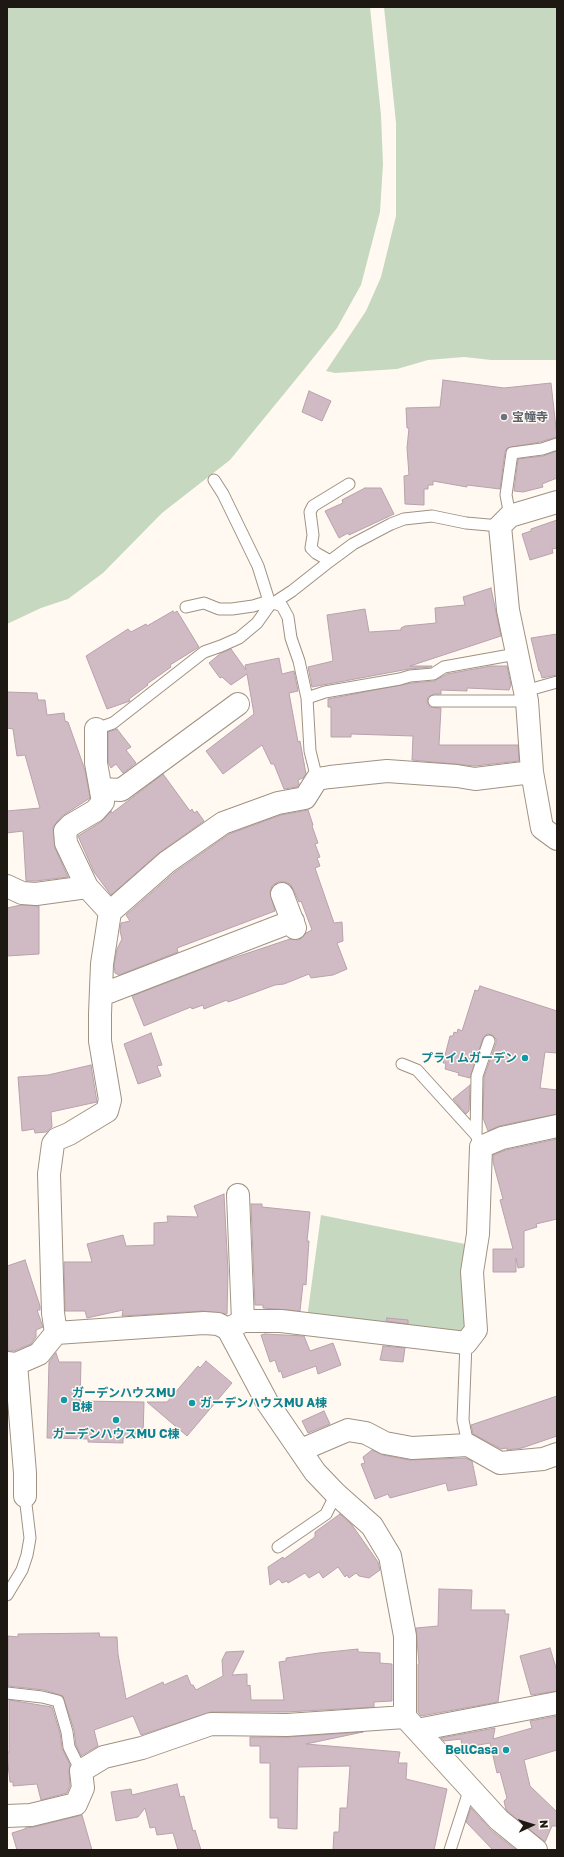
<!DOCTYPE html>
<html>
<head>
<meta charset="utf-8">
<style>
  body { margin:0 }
  #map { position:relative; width:564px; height:1857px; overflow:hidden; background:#fff9f2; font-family:"Golos Text",sans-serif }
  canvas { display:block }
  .frame { position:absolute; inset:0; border:8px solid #1d1811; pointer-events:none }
  .north { position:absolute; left:512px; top:1805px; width:40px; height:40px; -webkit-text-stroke:3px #fff9f2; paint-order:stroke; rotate:86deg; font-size:11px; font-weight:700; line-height:16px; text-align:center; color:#1d1811 }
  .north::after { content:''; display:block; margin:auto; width:14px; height:18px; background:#1d1811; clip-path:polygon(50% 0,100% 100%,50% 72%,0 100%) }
</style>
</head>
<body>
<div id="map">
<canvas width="564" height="1857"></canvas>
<div class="frame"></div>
<div class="north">N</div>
</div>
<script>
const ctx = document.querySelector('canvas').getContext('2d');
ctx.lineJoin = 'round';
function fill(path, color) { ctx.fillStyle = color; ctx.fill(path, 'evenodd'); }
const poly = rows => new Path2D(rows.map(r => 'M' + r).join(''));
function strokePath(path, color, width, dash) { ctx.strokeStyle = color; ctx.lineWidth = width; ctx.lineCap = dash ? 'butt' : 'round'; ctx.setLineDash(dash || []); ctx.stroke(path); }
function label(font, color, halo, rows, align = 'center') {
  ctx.font = font + ' "Golos Text","Noto Sans JP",sans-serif'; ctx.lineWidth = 3; ctx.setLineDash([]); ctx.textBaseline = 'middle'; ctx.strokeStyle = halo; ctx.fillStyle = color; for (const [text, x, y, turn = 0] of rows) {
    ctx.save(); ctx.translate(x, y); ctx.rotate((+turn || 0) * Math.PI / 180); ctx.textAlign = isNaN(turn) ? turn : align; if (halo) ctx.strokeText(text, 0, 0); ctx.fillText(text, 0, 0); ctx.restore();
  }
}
fill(poly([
  [7,7,370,7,381,115,383,164,380,212,361,285,337,328,306,367,230,460,162,513,103,573,68,599,41,608,7,624],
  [384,7,557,7,557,360,491,360,464,357,428,360,397,369,335,373,326,371,366,311,381,277,396,216,396,123],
  [321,1215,470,1245,468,1326,460,1335,307,1318]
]), '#c7d8c0');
const building = poly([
  [443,380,504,388,551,383,557,437,540,442,507,448,505,452,500,489,467,485,467,487,433,481,433,485,428,485,428,489,424,489,424,505,405,504,404,476,409,475,407,448,409,428,407,428,406,408,440,407,443,380],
  [309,391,331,401,322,421,302,412,309,391],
  [557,451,557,478,542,484,543,487,523,492,514,491,518,459,543,456,557,451],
  [365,488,381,488,394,514,349,535,348,533,339,538,325,511,343,503,342,500,365,488],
  [557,520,557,548,552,549,553,553,530,560,522,534,531,531,531,529,557,520],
  [491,588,501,636,410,666,432,666,431,667,409,669,312,687,308,667,333,661,327,615,365,609,369,632,401,630,401,628,405,626,436,623,435,608,465,605,463,597,491,588],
  [173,611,174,613,177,611,199,647,170,665,171,667,147,684,148,685,129,699,130,701,107,709,86,656,128,629,131,632,146,624,147,626,173,611],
  [557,634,557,675,542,678,540,671,539,671,531,638,557,634],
  [231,649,246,670,245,665,279,658,282,674,294,671,298,691,289,693,298,742,300,741,306,774,303,778,298,780,299,784,297,787,284,789,274,764,271,764,262,745,223,774,206,751,254,714,247,674,231,685,222,677,220,678,209,663,221,653,231,649],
  [491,666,507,666,511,685,509,690,467,688,467,691,441,690,441,694,434,694,428,697,427,701,430,707,441,708,439,745,518,745,519,761,475,766,412,760,413,736,351,734,351,737,331,737,331,707,328,707,328,699,411,683,434,681,447,674,491,666],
  [7,692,37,693,38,700,45,700,47,715,64,713,65,721,68,722,85,770,90,798,62,816,53,827,55,848,68,877,36,881,26,881,23,831,7,833,7,811,40,808,25,755,17,756,13,729,7,728,7,692],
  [117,729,131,747,126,750,136,763,123,773,116,764,111,768,108,762,108,732,117,729],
  [163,774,190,811,192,809,194,813,197,811,204,821,159,853,111,895,94,872,78,836,101,822,111,811,112,813,163,774],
  [308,810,313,825,312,826,318,843,315,844,320,857,317,858,320,866,315,868,334,923,342,922,343,941,337,943,347,969,333,975,311,978,309,974,284,984,275,985,237,999,228,1002,227,1000,204,1009,203,1005,192,1009,191,1007,144,1026,132,996,218,963,290,939,299,940,306,933,312,930,301,901,299,902,293,889,290,884,284,882,278,882,272,886,270,892,275,911,177,948,178,952,119,975,115,973,114,965,117,949,122,939,120,931,121,923,130,921,126,915,175,872,229,834,281,815,308,810],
  [21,905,39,906,39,954,7,956,7,908,21,905],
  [480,986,557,1011,557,1053,545,1052,540,1088,557,1090,557,1114,499,1126,488,1131,483,1118,484,1077,496,1043,496,1039,492,1035,487,1034,483,1038,470,1078,458,1075,459,1073,445,1069,446,1063,443,1063,450,1036,453,1036,454,1032,457,1033,458,1029,462,1031,475,990,478,991,480,986],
  [151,1033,162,1065,157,1066,161,1076,138,1084,124,1044,151,1033],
  [91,1065,97,1102,51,1112,52,1127,46,1132,35,1133,34,1129,22,1131,18,1077,48,1075,91,1065],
  [470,1085,469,1111,466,1114,453,1099,470,1085],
  [557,1139,557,1219,536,1224,537,1227,524,1231,524,1267,518,1268,516,1258,516,1272,493,1272,493,1249,513,1249,500,1200,503,1199,493,1162,493,1155,506,1150,557,1139],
  [224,1194,228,1271,227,1314,203,1311,122,1316,123,1310,87,1318,85,1311,65,1311,64,1262,92,1262,87,1244,123,1235,126,1246,154,1245,154,1223,168,1222,167,1216,198,1217,194,1206,224,1194],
  [251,1204,262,1204,262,1207,310,1212,307,1241,309,1241,306,1285,303,1284,300,1311,263,1308,263,1305,255,1305,251,1204],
  [25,1260,40,1306,40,1310,37,1310,43,1327,36,1330,36,1337,31,1344,14,1351,8,1351,7,1266,25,1260],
  [387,1318,408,1320,408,1324,386,1321,387,1318],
  [265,1334,304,1336,310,1351,333,1343,341,1365,318,1374,316,1366,283,1378,281,1371,279,1372,275,1360,270,1362,261,1335,265,1334],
  [383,1346,405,1348,403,1362,380,1360,383,1346],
  [56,1353,59,1362,81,1362,80,1401,144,1402,143,1438,123,1438,123,1443,88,1442,88,1439,47,1438,49,1362,56,1353],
  [206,1361,232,1383,187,1436,147,1402,167,1402,198,1366,200,1368,206,1361],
  [557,1396,557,1436,522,1448,507,1450,507,1448,501,1449,473,1434,471,1425,557,1396],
  [324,1411,330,1424,308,1433,302,1421,324,1411],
  [372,1450,383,1455,410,1460,465,1458,472,1461,477,1485,448,1491,446,1483,390,1498,388,1494,375,1499,361,1464,365,1463,363,1457,372,1450],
  [340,1514,352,1525,378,1562,380,1570,369,1578,359,1576,356,1573,349,1578,347,1575,345,1577,338,1567,323,1578,319,1572,309,1578,305,1573,288,1583,287,1581,282,1583,279,1579,270,1585,268,1567,283,1557,284,1559,315,1537,315,1532,340,1514],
  [439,1589,472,1590,471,1610,505,1610,505,1614,509,1614,498,1702,421,1716,418,1712,418,1664,419,1664,416,1628,438,1626,439,1589],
  [99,1633,100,1637,117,1637,118,1654,126,1699,163,1682,164,1685,187,1675,191,1685,193,1685,196,1690,223,1676,222,1660,226,1652,244,1651,232,1675,247,1674,247,1686,250,1685,251,1700,284,1700,279,1662,286,1661,286,1658,319,1653,358,1649,358,1652,380,1653,380,1663,392,1664,392,1701,374,1702,374,1707,287,1712,211,1712,141,1735,133,1716,94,1730,98,1746,81,1756,76,1745,74,1730,63,1696,44,1690,8,1686,8,1636,18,1637,18,1634,99,1633],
  [550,1648,557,1671,557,1691,531,1695,520,1656,550,1648],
  [9,1700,52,1707,60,1733,62,1748,70,1765,69,1772,70,1786,67,1793,41,1800,37,1784,13,1786,13,1782,10,1782,7,1756,7,1752,9,1752,9,1700],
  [557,1716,557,1750,524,1760,530,1786,557,1812,557,1826,552,1826,545,1842,506,1810,504,1801,507,1798,500,1772,497,1773,490,1743,462,1748,461,1739,444,1741,441,1738,495,1728,493,1739,532,1728,530,1721,557,1716],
  [363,1732,306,1744,400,1752,398,1763,407,1763,406,1779,447,1789,434,1850,333,1850,334,1832,339,1832,340,1808,347,1808,350,1766,298,1767,297,1829,278,1828,278,1818,270,1818,270,1763,260,1763,260,1746,250,1746,250,1737,288,1737,363,1732],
  [177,1784,180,1797,184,1796,193,1831,195,1830,201,1850,178,1850,173,1833,157,1835,155,1827,150,1828,145,1808,138,1817,116,1821,111,1792,131,1789,132,1795,177,1784],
  [471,1808,491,1830,516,1850,493,1850,466,1822,471,1808],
  [82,1815,92,1850,17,1850,12,1833,25,1829,25,1828,34,1827,82,1815]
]);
fill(building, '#d0bac4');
strokePath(building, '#b8a2ac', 1);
const service = poly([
  [214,480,223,494,258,566,269,601,282,606,288,617,291,638,299,661,307,698,310,751,317,779],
  [510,516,506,495,512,453,542,449,557,444],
  [330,561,316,553,311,548,313,535,310,512,313,506,349,484],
  [186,607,204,603,219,609,232,609,253,606,269,601],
  [525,691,557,682],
  [307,698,325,692,400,679,410,676,433,674,444,667,516,654],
  [434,701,527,701],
  [96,729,113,723,204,652,221,646,239,638,257,623,269,606,292,591,330,561,353,544,391,524,404,519,432,516,466,523,500,526],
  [402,1064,417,1070,476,1135,481,1147],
  [476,1135,477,1076,489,1041],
  [466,1343,463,1420,468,1445],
  [278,1547,326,1514,336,1494],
  [7,1595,22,1570,27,1555,30,1538,25,1496],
  [7,1693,42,1697,58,1701,67,1732,69,1747,81,1771],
  [450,1850,470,1788]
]);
const minor = poly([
  [532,772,527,701,508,610,500,526,510,516,557,502],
  [101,789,121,790,238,704],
  [7,886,22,893,36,894,87,887],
  [282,894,295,928],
  [110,912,167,862,223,823,278,803,305,798,317,779,330,777,387,771,457,776,475,779,532,772,542,828,557,839],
  [101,995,293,921],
  [238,1195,243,1321],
  [228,1329,243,1321,281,1321,466,1343,476,1330,472,1272,478,1234,481,1147,502,1138,557,1126],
  [56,1333,204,1323,218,1324,228,1329,267,1402,315,1472,336,1494,372,1526,390,1556,405,1636,405,1717],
  [7,1363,16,1364,39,1354,56,1333,53,1313,49,1174,53,1144,57,1139,69,1134,107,1111,110,1100,100,1041,100,1014,102,964,110,912,87,887,66,843,65,831,71,825,95,811,103,802,96,763,96,729],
  [16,1364,25,1473,25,1496],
  [301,1450,348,1430,366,1433,385,1443,412,1448,468,1445,500,1463,543,1459,557,1454],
  [417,1730,557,1703],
  [7,1816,31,1815,76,1804,83,1788,81,1771,104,1757,142,1748,211,1724,287,1725,405,1717,499,1820,536,1850]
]);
strokePath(service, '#a09282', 13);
strokePath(minor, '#a09282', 24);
strokePath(service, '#fff', 11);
strokePath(minor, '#fff', 22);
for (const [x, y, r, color] of [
  [504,417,4,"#6b7280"],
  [525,1058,4,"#0f9aa8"],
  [64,1400,4,"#0f9aa8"],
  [192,1403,4,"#0f9aa8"],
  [116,1420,4,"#0f9aa8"],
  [506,1750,4,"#0f9aa8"]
]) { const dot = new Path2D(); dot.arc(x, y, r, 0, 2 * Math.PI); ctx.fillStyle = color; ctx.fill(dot); strokePath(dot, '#fff9f2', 1.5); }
label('bold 12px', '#5b616d', '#fff9f2', [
  ["宝幢寺",512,417]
], 'left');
label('bold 12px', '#0d838f', '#fff9f2', [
  ["プライムガーデン",517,1058],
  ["ガーデンハウスMU",72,1393,"left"],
  ["B棟",72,1407,"left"],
  ["ガーデンハウスMU A棟",200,1403,"left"],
  ["ガーデンハウスMU C棟",116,1434,"center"],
  ["BellCasa",498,1750]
], 'right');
</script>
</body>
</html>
